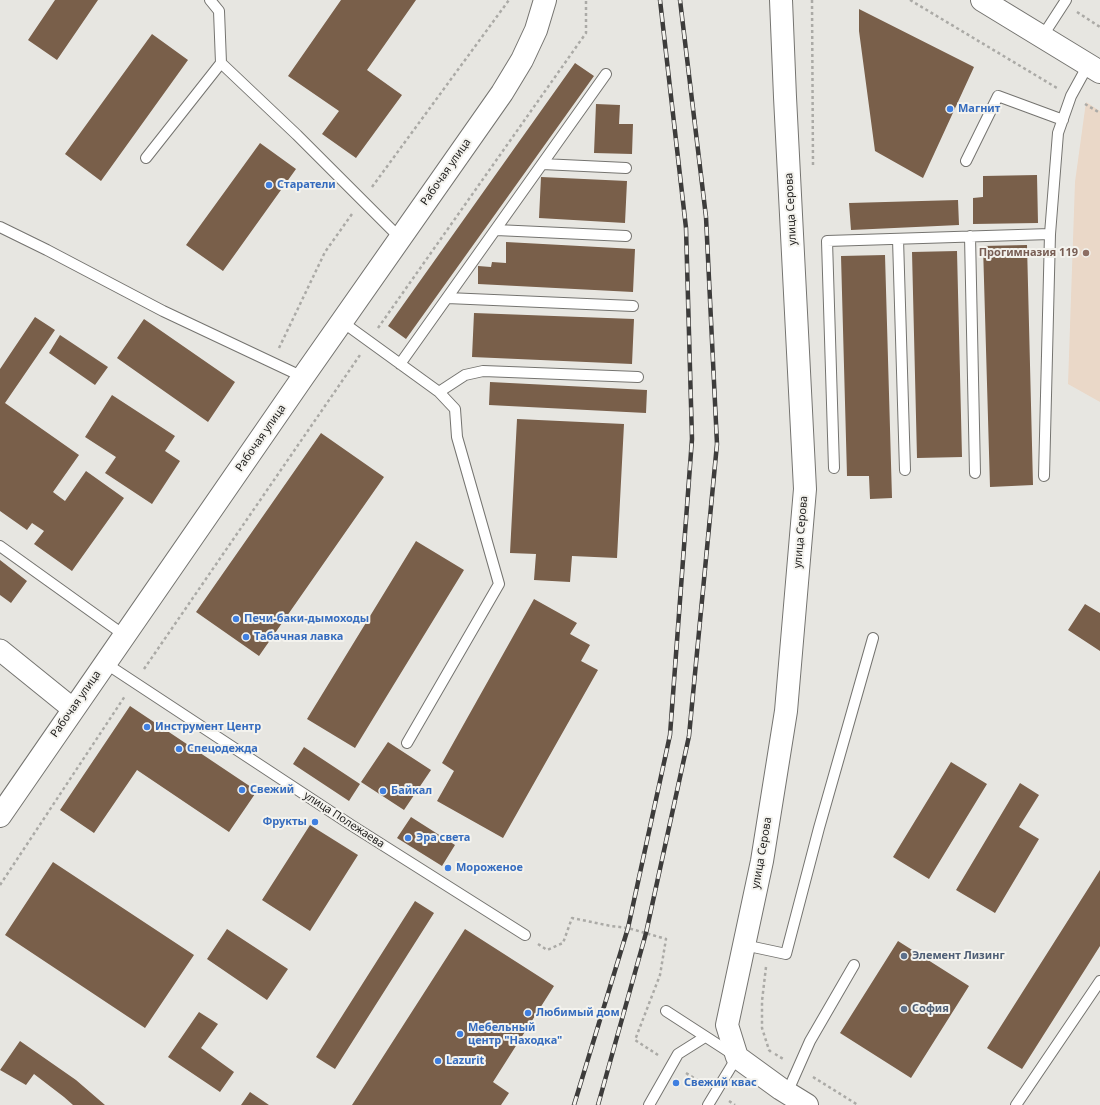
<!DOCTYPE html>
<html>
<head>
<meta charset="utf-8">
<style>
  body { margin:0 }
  canvas { display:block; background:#e7e6e1 }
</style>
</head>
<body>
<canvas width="1100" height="1105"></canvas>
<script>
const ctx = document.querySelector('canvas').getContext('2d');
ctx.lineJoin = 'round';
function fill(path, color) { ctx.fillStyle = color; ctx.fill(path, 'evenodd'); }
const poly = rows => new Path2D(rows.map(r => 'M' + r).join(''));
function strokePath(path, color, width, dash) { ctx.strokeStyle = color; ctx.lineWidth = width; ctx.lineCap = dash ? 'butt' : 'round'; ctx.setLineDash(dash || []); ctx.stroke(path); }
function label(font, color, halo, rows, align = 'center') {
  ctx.font = font + ' "Noto Sans",sans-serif'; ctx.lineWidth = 4; ctx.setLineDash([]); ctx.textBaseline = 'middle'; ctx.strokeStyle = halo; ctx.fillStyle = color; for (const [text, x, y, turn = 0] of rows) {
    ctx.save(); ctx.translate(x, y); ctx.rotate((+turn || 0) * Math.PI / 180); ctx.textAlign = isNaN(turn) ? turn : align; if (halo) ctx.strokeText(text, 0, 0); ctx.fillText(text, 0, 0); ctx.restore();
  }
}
fill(poly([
  [1086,102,1100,111,1100,402,1068,384,1075,182]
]), '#ead8c8');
fill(poly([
  [55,0,98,0,57,60,28,40],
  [341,0,416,0,367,70,402,95,356,158,322,134,339,111,288,76],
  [859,9,974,67,923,178,875,151,859,31],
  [152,34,188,60,101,181,65,154],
  [575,63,594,76,406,339,388,326],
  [596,104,620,105,619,124,633,124,632,154,594,153],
  [260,143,296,169,223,271,186,245],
  [1037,175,1038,223,973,224,973,198,983,197,983,176],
  [541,177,627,181,625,223,539,218],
  [958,200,959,225,851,230,849,203],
  [506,242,635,249,633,292,478,284,478,266,491,267,492,262,506,263],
  [1027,245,1033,485,990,487,983,246],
  [957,251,962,457,917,458,912,252],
  [885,255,892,498,870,499,869,476,847,476,841,256],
  [474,313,634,319,632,364,472,357],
  [35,317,55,330,5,403,79,455,53,492,65,501,86,471,124,498,72,571,34,544,44,531,32,523,27,530,0,511,0,369],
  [144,319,235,382,208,422,117,358],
  [60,335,108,367,95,385,49,353],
  [490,382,647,390,646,413,489,405],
  [112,395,175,436,165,451,180,461,152,504,105,473,116,457,85,437],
  [517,419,624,424,617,558,572,556,570,582,534,580,536,554,510,553],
  [321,433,384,477,259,656,196,612],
  [416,541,464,570,355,748,307,719],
  [0,560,27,581,11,603,0,595],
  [534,599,577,623,570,634,590,645,581,661,598,670,503,838,437,801,454,771,442,763],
  [1085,604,1100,613,1100,651,1068,630],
  [130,706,257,791,229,832,137,770,94,833,60,810],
  [388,742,431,770,404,810,361,782],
  [304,747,360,784,349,801,293,764],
  [951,762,987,784,929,879,893,857],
  [1020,783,1039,795,1019,827,1039,839,995,913,956,890],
  [411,817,455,845,442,866,397,838],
  [310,825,358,855,310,931,262,900],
  [53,862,194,955,145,1028,5,935],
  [1100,870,1100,946,1022,1069,987,1048],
  [415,901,434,913,335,1069,316,1057],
  [227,929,288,969,267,1000,207,959],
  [465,929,554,986,493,1082,509,1093,501,1105,352,1105],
  [898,941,969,986,911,1078,840,1033],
  [199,1012,218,1024,201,1048,234,1072,220,1092,168,1057],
  [20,1041,76,1080,105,1105,73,1105,64,1097,34,1074,26,1085,0,1070],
  [250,1092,269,1105,241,1105]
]), '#795f4a');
const service = poly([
  [210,0,219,11,221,63,297,135,400,238],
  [1042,37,1066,0],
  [146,158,221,63],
  [966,161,998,96,1063,120],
  [542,164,626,168],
  [0,227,47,250,163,311,303,377],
  [496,230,626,236],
  [970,236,975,473],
  [898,239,905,470],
  [447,298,633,306],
  [341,321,439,392,455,409,457,437,499,584,407,743],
  [400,364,606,74],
  [439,392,465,375,483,371,638,377],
  [834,468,827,241,1050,234],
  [1044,476,1050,234,1058,133,1071,96,1088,65],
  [0,546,124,635],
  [105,663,351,825,525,935],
  [744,945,786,954,819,828,873,638],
  [666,1011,737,1057,708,1105],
  [787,1093,810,1041,854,965],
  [649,1105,678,1054,705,1037],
  [1016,1105,1100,981]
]);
const minor = poly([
  [0,650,73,709]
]);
const tertiary = poly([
  [781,0,785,97,805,489,786,711,762,861,727,1025,737,1057,781,1089,807,1105],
  [982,0,1100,72],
  [0,816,303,377,502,93,522,60,536,30,545,0]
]);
strokePath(service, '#757470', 12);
strokePath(minor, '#757470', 23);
strokePath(tertiary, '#757470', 24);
strokePath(poly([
  [812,0,813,165],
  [910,0,1057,88],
  [1077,12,1100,27],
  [1085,104,1100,113],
  [372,187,509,0],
  [378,328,586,33,586,0],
  [279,348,325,252,352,214],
  [144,669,360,355],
  [0,885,125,696],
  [538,944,547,950,563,943,572,918,611,926,628,928,666,939,660,975,635,1040,658,1055],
  [766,967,762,1001,762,1028,769,1050,771,1052],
  [775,1054,785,1060],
  [686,1073,702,1083],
  [813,1077,858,1105],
  [729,1101,735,1105]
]), '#abaaa6', 2.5, [3, 3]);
strokePath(service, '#fff', 10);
strokePath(minor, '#fff', 21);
strokePath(tertiary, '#fff', 22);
const rail = poly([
  [574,1105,628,928,670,735,692,439,686,228,660,0],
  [598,1105,646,933,689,736,717,444,706,217,680,0]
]);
strokePath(rail, '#3d3c3b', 4.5);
strokePath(rail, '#f4f3ee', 3, [9]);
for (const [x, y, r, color] of [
  [950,109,4,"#3f7fe0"],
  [269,185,4,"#3f7fe0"],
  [1086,253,4,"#8d6e63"],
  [236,619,4,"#3f7fe0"],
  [246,637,4,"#3f7fe0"],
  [147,727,4,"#3f7fe0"],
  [179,749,4,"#3f7fe0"],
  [242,790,4,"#3f7fe0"],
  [383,791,4,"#3f7fe0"],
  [315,822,4,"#3f7fe0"],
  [408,838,4,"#3f7fe0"],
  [448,868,4,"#3f7fe0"],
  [904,956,4,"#5c6f8a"],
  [904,1009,4,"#5c6f8a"],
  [528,1013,4,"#3f7fe0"],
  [460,1034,4,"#3f7fe0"],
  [438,1061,4,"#3f7fe0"],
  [676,1083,4,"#3f7fe0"]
]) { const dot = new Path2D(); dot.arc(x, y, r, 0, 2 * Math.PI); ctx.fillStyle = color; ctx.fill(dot); strokePath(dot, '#f4f3ee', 1.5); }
label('bold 11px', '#366cbe', '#f4f3ee', [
  ["Магнит",958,109],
  ["Старатели",277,185],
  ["Печи-баки-дымоходы",244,619],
  ["Табачная лавка",254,637],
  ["Инструмент Центр",155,727],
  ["Спецодежда",187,749],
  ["Свежий",250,790],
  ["Байкал",391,791],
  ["Фрукты",307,822,"right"],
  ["Эра света",416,838],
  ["Мороженое",456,868],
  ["Любимый дом",536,1013],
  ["Мебельный",468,1028],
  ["центр \"Находка\"",468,1041],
  ["Lazurit",446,1061],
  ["Свежий квас",684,1083]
], 'left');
label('11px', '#232221', '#f4f3ee', [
  ["Рабочая улица",446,172,-55],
  ["улица Серова",791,209,-93],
  ["Рабочая улица",261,438,-55],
  ["улица Серова",801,532,-85],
  ["Рабочая улица",76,704,-55],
  ["улица Полежаева",344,820,33],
  ["улица Серова",762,853,-80]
]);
label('bold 11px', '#785e54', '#f4f3ee', [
  ["Прогимназия 119",1078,253]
], 'right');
label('bold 11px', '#4e5e75', '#f4f3ee', [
  ["Элемент Лизинг",912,956],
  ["София",912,1009]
], 'left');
</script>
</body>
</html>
